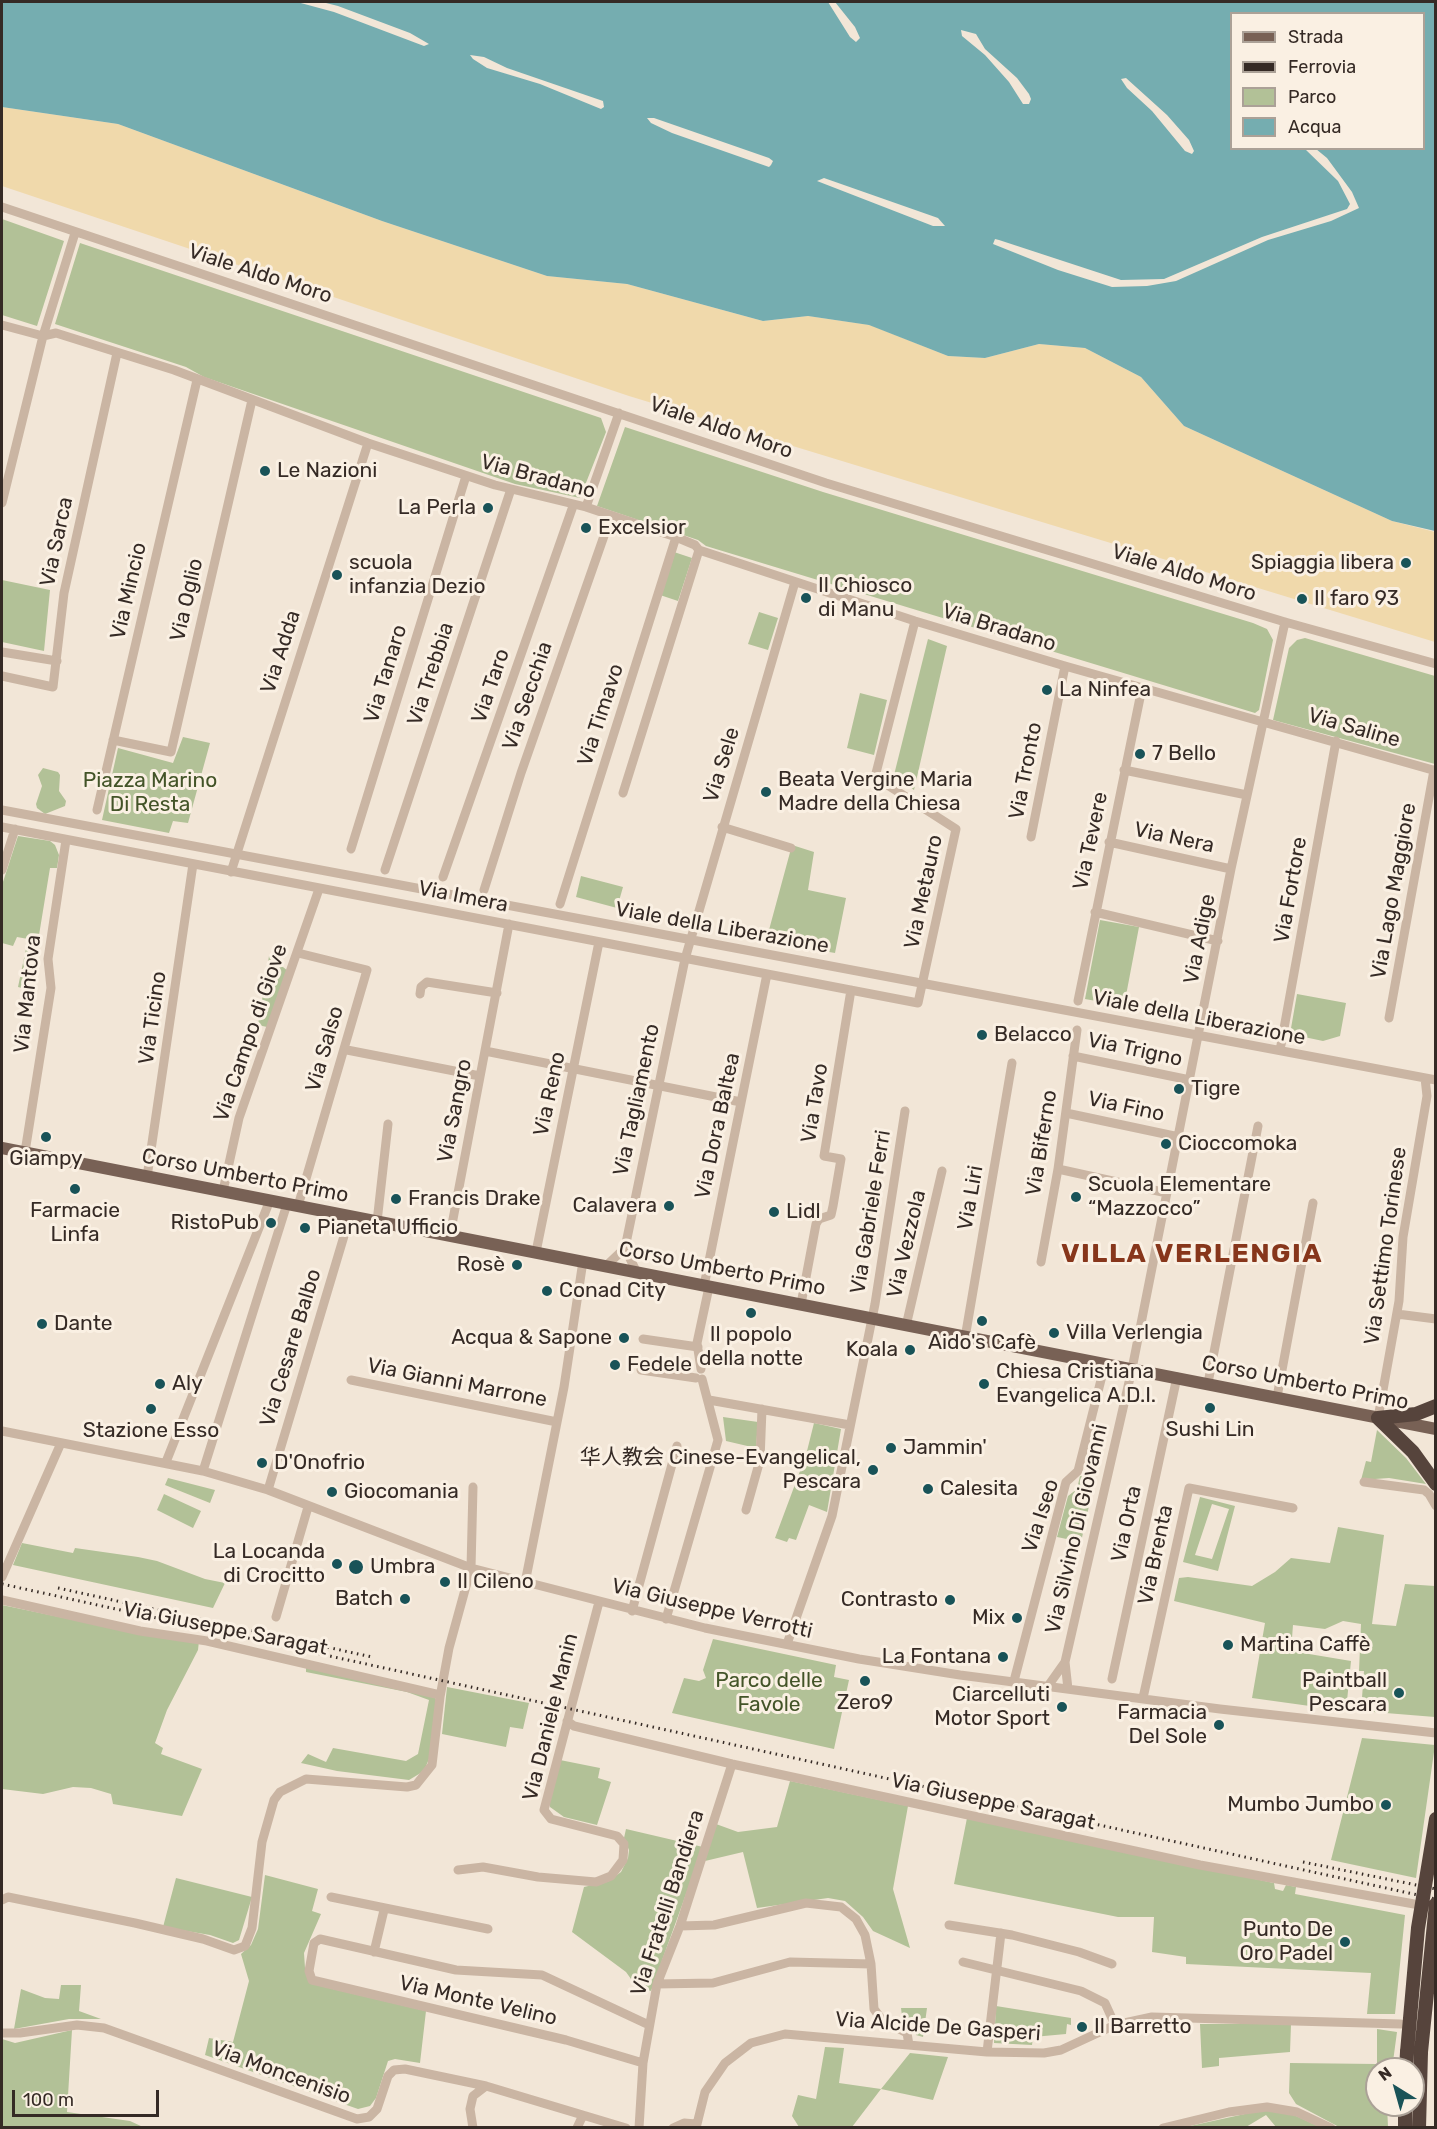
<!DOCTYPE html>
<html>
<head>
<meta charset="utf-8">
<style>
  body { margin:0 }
  #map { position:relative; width:1437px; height:2129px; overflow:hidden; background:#f2e6d7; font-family:Rubik,sans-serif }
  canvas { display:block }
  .frame { position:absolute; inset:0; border:3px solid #352a25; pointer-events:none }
  .legend { position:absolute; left:1230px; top:12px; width:195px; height:138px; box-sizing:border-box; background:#faf0e3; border:2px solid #aba197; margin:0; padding:8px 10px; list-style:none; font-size:18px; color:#352a25 }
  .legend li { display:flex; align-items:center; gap:12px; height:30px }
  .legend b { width:30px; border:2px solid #aba197 }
  .north { position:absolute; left:1365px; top:2057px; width:60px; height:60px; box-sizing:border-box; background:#faf0e3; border:2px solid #aba197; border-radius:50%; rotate:323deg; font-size:16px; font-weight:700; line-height:24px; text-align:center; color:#352a25 }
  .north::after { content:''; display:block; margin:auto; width:21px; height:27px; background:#195358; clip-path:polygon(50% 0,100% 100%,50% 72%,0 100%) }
  .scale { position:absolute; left:12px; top:2090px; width:147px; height:27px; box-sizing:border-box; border:3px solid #352a25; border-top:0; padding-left:8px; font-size:18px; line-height:21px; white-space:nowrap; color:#352a25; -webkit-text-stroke:4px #faf0e3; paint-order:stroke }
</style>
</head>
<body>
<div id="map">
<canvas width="1437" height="2129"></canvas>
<div class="frame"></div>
<ul class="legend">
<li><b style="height:8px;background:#786155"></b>Strada</li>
<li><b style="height:8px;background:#352a25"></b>Ferrovia</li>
<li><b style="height:16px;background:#b2c197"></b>Parco</li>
<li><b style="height:16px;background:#75adb0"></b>Acqua</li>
</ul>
<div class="north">N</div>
<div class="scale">100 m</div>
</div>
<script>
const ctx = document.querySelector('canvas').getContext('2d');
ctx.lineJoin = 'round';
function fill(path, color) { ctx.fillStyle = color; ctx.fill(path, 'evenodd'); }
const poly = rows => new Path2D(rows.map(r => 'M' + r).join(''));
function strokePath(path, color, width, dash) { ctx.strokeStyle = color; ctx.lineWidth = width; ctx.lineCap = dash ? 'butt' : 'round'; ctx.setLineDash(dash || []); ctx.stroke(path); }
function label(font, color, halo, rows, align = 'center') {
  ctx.font = font + ' Rubik,"Noto Sans SC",sans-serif'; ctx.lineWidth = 6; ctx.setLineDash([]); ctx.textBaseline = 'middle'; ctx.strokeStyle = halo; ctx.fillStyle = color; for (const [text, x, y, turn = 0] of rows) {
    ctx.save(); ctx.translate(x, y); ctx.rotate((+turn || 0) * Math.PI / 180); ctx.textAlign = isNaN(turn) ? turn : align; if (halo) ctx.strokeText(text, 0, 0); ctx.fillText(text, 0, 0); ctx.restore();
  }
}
fill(poly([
  [2,219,64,241,37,326,2,315],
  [80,243,601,418,606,432,580,498,515,484,204,377,186,367,55,324],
  [625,427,823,492,1253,623,1267,629,1273,640,1259,710,1255,713,706,546,698,540,597,506],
  [674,552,692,558,678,601,660,595],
  [2,580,50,590,44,651,2,642],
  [759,612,778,618,768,650,748,644],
  [1305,638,1435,676,1435,764,1273,720,1289,648,1297,640],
  [928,639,947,646,914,790,894,775],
  [860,693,887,700,874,755,847,748],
  [183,737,210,743,188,823,173,821,169,833,102,820,118,748,173,763],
  [43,768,58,772,60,775,59,791,66,801,65,806,45,814,37,808,36,804,42,786,38,775],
  [18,836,50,841,55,845,59,855,57,868,50,868,30,990,18,987,28,939,17,937,13,946,2,943,2,885],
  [792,845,814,852,808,890,846,898,835,953,766,941],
  [581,876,623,887,617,908,576,897],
  [1100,920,1139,927,1124,1006,1085,999],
  [269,956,288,971,267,1027,258,1025],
  [1297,994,1346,1003,1340,1036,1323,1041,1290,1034],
  [723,1417,758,1422,756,1448,726,1441],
  [814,1423,841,1429,827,1512,809,1505,796,1540,789,1538,787,1542,775,1538,806,1455],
  [1377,1430,1406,1458,1426,1484,1389,1478,1361,1480,1366,1461,1371,1462],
  [1080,1476,1095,1479,1081,1542,1057,1537,1068,1496,1077,1489],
  [168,1478,215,1490,210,1503,165,1485],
  [164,1494,201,1511,193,1528,157,1510],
  [1200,1497,1235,1506,1218,1571,1183,1562],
  [1212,1504,1229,1509,1212,1559,1195,1555],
  [1338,1527,1384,1535,1372,1624,1396,1626,1405,1584,1435,1586,1435,1717,1361,1711,1364,1671,1359,1671,1361,1624,1343,1621,1325,1629,1293,1625,1291,1651,1351,1661,1346,1711,1252,1698,1265,1623,1174,1601,1179,1578,1188,1577,1252,1586,1275,1572,1291,1558,1330,1563],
  [22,1543,73,1553,75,1548,138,1557,157,1561,205,1579,225,1583,213,1608,13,1565],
  [2,1605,141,1634,199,1641,198,1650,167,1710,155,1743,163,1748,161,1754,202,1769,182,1816,113,1804,111,1794,91,1788,73,1787,43,1794,2,1789],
  [713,1639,836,1665,834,1677,849,1680,834,1749,672,1713,684,1678,699,1681,706,1678,703,1670],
  [306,1667,433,1695,437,1701,431,1754,424,1771,409,1780,337,1771,301,1763,308,1754,326,1762,333,1748,406,1761,418,1754,429,1700,407,1692,306,1672],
  [447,1687,529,1703,523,1729,510,1727,506,1747,442,1734],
  [1362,1738,1435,1745,1416,1878,1331,1860],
  [560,1760,600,1768,598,1778,611,1782,597,1825,564,1817,550,1807,549,1802],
  [790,1781,908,1806,893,1889,910,1948,873,1931,863,1917,845,1901,828,1898,757,1908,743,1852,705,1861,716,1824,738,1832,777,1827],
  [967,1818,1274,1883,1275,1889,1283,1891,1286,1885,1296,1887,1295,1894,1405,1915,1395,2014,1367,2014,1371,1973,1186,1964,1186,1957,1152,1952,1154,1917,1118,1917,954,1884],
  [626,1829,703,1847,651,1991,636,1986,626,1972,572,1932,584,1887,609,1881,621,1872,628,1858,629,1850,624,1838],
  [265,1875,318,1889,312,1911,321,1914,304,1953,305,1968,312,1984,426,2011,420,2063,395,2059,388,2061,376,2098,370,2106,358,2109,205,2055,209,2038,233,2042,249,1981,241,1954,251,1945,258,1929],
  [176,1878,252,1897,239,1940,233,1943,210,1935,163,1927],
  [61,1985,81,1985,79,2011,101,2019,69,2019,14,2029,21,1989,45,1998,59,1999],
  [996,2006,1071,2018,1071,2025,1067,2024,1066,2034,1033,2037,1032,2045,994,2043],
  [901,2008,927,2008,923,2037,916,2035,914,2028,903,2024],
  [1200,2024,1291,2024,1290,2052,1219,2058,1219,2066,1202,2068],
  [1377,2029,1397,2032,1392,2069,1377,2069,1377,2105,1387,2105,1388,2127,1339,2127,1296,2104,1289,2093,1290,2063,1377,2064],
  [72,2030,67,2112,130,2121,143,2127,2,2128,2,2039,15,2043],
  [825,2047,844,2048,839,2083,881,2089,910,2053,948,2057,933,2100,881,2089,852,2127,799,2127,792,2116,798,2095,816,2099],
  [1263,2110,1294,2115,1320,2127,1276,2127,1266,2115,1246,2127,1181,2128]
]), '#b2c197');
fill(poly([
  [2,107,118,124,382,221,547,276,627,284,763,321,808,316,870,325,948,356,985,358,1039,344,1085,348,1141,377,1184,426,1392,521,1435,532,1435,642,629,396,2,186]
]), '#f0d9ab');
fill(poly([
  [2,2,1435,2,1435,531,1392,521,1184,426,1141,377,1085,348,1039,344,985,358,948,356,869,325,808,316,763,321,627,284,547,276,382,221,118,124,2,107],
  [1232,14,1424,14,1424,148,1232,148]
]), '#75adb0');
fill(poly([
  [297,2,322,2,338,6,410,33,429,44,424,46,334,12],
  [828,2,835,2,855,27,860,38,856,42,850,37],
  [961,30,976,34,985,49,1017,78,1029,94,1031,99,1029,104,1023,104,1009,82,985,55,962,36],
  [470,55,484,57,507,68,603,101,604,107,601,109,540,84,487,68,473,59],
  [1126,78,1167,115,1189,140,1194,151,1192,154,1185,151,1152,111,1127,88,1121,79],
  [647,118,654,118,769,158,773,161,771,165,769,167,672,133,651,123],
  [1305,149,1316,149,1327,158,1352,192,1359,208,1331,221,1268,240,1176,281,1147,286,1112,287,1058,270,993,244,995,239,999,240,1121,280,1164,279,1262,237,1347,209,1350,204,1338,181],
  [824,178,938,218,945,226,933,226,817,181]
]), '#f2e6d7');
strokePath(poly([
  [2,207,826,483,1285,622,1436,664],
  [2,325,43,336,56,333,174,370,368,443,495,485,586,507,676,537,695,545,699,550,915,621,1065,666,1436,771],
  [2,503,43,336,75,233],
  [586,507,619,413],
  [2,652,57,661],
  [2,676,53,687,64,593,117,353],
  [113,740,171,752,252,400],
  [1124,770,1247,795],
  [623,793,699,550],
  [2,810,1436,1080],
  [97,810,197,380],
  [2,827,918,1003,956,829,875,777,915,621],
  [722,827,791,848],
  [1031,837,1065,666],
  [1109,842,1231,869],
  [351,849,466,476],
  [2,870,15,829],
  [385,870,511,489],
  [231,872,368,443],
  [443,877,573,506],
  [484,890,521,773,611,516],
  [560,904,676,537],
  [1095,912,1218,941],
  [298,953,367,970,298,1206],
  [420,994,421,987,427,982,497,993],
  [1078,1001,1142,688],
  [1389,1018,1434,770],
  [1281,1045,1336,741],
  [347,1050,480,1076],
  [485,1051,741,1102],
  [1073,1056,1190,1080],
  [1066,1113,1179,1137],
  [25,1152,51,988,48,959,66,840],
  [1058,1169,1167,1193],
  [147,1177,193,864],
  [223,1191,239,1118,319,889],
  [377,1222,388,1124],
  [450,1235,509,924],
  [625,1248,636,1271],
  [536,1252,599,942],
  [1041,1262,1058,1169,1077,1030],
  [607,1265,625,1248,685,959,795,582],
  [704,1286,767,974],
  [801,1304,816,1224,819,1219,831,1215,833,1206,841,1159,824,1156,851,990],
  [1397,1314,1436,1319],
  [906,1326,942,1171],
  [965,1338,1012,1063],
  [643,1339,698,1347],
  [701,1369,697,1343,709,1287],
  [641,1370,696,1378],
  [351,1380,557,1422],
  [1208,1383,1258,1126],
  [1277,1397,1313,1203],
  [709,1400,850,1425],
  [1378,1418,1399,1301,1403,1237,1427,1096,1425,1078],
  [2,1431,203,1471,268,1490,471,1568,705,1628,859,1659,960,1675,1220,1709,1436,1733],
  [166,1462,270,1200],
  [203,1471,287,1204],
  [1364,1482,1424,1490,1429,1494,1436,1506],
  [268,1490,350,1216],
  [746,1510,760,1460,762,1409],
  [2,1577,61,1443],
  [525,1583,564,1387,583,1261],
  [2,1600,140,1631,207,1641,440,1695],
  [632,1611,677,1446],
  [276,1617,308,1507],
  [666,1619,718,1440,702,1379],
  [787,1644,832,1516,875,1304,905,1111],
  [1112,1679,1177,1377],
  [1014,1681,1066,1482,1078,1471,1105,1364],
  [1048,1686,1065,1662],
  [1068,1689,1065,1662,1132,1369,1231,869,1285,622],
  [1143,1698,1189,1488,1293,1508],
  [567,1721,574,1726,732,1764,1200,1865,1414,1904],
  [458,1870,483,1867,538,1877,596,1882,611,1876,623,1860,624,1844,617,1836,551,1819,544,1810,599,1602],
  [331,1897,488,1929],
  [2,1900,8,1897,135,1923,203,1939,234,1950,245,1946,252,1928,262,1842,274,1800,280,1792,306,1779,407,1787,416,1785,432,1765,440,1697,449,1648,471,1568,473,1487],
  [949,1925,1012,1935,1079,1952,1112,1964],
  [680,1926,714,1925,806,1903,841,1907,856,1919,865,1935,871,1964,874,2009,882,2020,907,2033,909,2045],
  [374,1952,384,1910],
  [963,1962,1081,1991,1105,2003,1115,2025],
  [657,1984,713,1983,790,1962,871,1964],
  [2,2033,20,2033,77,2025,104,2028,357,2119,369,2117,377,2109,388,2076,394,2070,405,2069,486,2086,626,2128],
  [987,2052,1001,1933],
  [643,2063,566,2040,312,1980,309,1971,314,1943,320,1939,456,1970,542,1975,649,2025],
  [473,2128,470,2109,473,2096,486,2086],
  [577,2128,583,2115],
  [639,2128,643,2063,657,1984,680,1926,732,1764],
  [673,2128,684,2123,696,2124],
  [696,2128,705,2092,725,2063,751,2043,785,2034,987,2052,1044,2053,1061,2050,1115,2025,1152,2017,1401,2024],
  [1163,2128,1229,2112,1267,2107,1297,2112,1331,2128]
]), '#cab5a3', 9);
strokePath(poly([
  [2,1148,1436,1429]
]), '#786155', 12);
strokePath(poly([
  [1378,1418,1413,1452,1436,1484],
  [1378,1418,1416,1414,1436,1406],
  [1406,2069,1407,2052],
  [1405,2128,1405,2105],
  [1419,2128,1421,2052]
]), '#56443c', 14);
strokePath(poly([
  [2,1584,1436,1899],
  [58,1588,372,1657],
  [1303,1862,1436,1889]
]), '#352a25', 3, [1.5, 4.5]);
strokePath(poly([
  [1407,2052,1418,1928,1436,1819],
  [1421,2052,1436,1904]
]), '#56443c', 14);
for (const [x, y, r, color] of [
  [265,471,6,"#195358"],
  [488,508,6,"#195358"],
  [586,528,6,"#195358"],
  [1406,563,6,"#195358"],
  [337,575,6,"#195358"],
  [806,598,6,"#195358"],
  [1302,599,6,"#195358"],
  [1047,690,6,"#195358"],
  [1140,754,6,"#195358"],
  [766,792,6,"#195358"],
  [982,1035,6,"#195358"],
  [1179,1089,6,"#195358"],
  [46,1137,6,"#195358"],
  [1166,1144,6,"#195358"],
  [75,1189,6,"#195358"],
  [1076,1197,6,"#195358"],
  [396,1199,6,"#195358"],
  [669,1206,6,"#195358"],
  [774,1212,6,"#195358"],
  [271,1223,6,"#195358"],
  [305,1228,6,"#195358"],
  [517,1265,6,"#195358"],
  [547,1291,6,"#195358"],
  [751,1313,6,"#195358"],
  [982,1321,6,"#195358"],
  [42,1324,6,"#195358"],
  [1054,1333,6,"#195358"],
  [624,1338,6,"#195358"],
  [910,1350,6,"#195358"],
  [615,1365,6,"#195358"],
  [160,1384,6,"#195358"],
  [984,1384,6,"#195358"],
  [1210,1408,6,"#195358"],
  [151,1409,6,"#195358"],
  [891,1448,6,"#195358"],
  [262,1463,6,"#195358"],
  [873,1470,6,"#195358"],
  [928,1489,6,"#195358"],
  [332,1492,6,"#195358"],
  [337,1564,6,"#195358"],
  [356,1567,8,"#195358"],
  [445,1582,6,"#195358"],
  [405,1599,6,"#195358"],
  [950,1600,6,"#195358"],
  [1017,1618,6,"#195358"],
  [1228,1645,6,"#195358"],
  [1003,1657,6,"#195358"],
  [865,1681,6,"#195358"],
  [1399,1693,6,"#195358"],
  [1062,1707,6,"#195358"],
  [1219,1725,6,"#195358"],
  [1386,1805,6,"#195358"],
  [1345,1942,6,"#195358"],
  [1082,2027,6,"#195358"]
]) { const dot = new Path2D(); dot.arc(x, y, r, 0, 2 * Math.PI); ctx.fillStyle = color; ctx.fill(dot); strokePath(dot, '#faf0e3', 2); }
label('21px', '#352a25', '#faf0e3', [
  ["Viale Aldo Moro",260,274,18],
  ["Viale Aldo Moro",721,428,19],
  ["Via Bradano",538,477,15],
  ["Via Sarca",57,542,-78],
  ["Viale Aldo Moro",1184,573,17],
  ["Via Mincio",129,591,-77],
  ["Via Oglio",187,600,-77],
  ["Via Bradano",999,628,17],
  ["Via Adda",281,652,-72],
  ["Via Tanaro",386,674,-73],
  ["Via Trebbia",431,674,-72],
  ["Via Taro",491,686,-71],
  ["Via Secchia",528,696,-71],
  ["Via Timavo",601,715,-72],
  ["Via Saline",1354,728,16],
  ["Via Sele",722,765,-73],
  ["Via Tronto",1026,771,-79],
  ["Via Nera",1174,838,12],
  ["Via Tevere",1091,841,-78],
  ["Via Fortore",1291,890,-80],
  ["Via Lago Maggiore",1394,891,-80],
  ["Via Metauro",924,892,-78],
  ["Via Imera",463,897,11],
  ["Viale della Liberazione",722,928,10],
  ["Via Adige",1200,939,-79],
  ["Via Mantova",28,994,-84],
  ["Via Ticino",153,1018,-82],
  ["Viale della Liberazione",1199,1018,11],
  ["Via Campo di Giove",251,1033,-71],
  ["Via Salso",325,1049,-74],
  ["Via Trigno",1135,1050,12],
  ["Via Reno",550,1094,-78],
  ["Via Tagliamento",637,1100,-78],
  ["Via Tavo",815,1103,-81],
  ["Via Fino",1126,1107,12],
  ["Via Sangro",455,1111,-79],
  ["Via Dora Baltea",718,1126,-78],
  ["Via Biferno",1042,1143,-81],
  ["Corso Umberto Primo",245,1176,11],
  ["Via Liri",971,1198,-80],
  ["Via Gabriele Ferri",871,1212,-81],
  ["Via Vezzola",907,1244,-77],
  ["Via Settimo Torinese",1386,1246,-82],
  ["Corso Umberto Primo",722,1269,11],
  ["Via Cesare Balbo",291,1348,-73],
  ["Via Gianni Marrone",457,1383,11],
  ["Corso Umberto Primo",1305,1383,11],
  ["Via Iseo",1041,1516,-72],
  ["Via Orta",1127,1524,-78],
  ["Via Silvino Di Giovanni",1077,1529,-77],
  ["Via Brenta",1156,1555,-78],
  ["Via Giuseppe Verrotti",712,1609,13],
  ["Via Giuseppe Saragat",225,1629,11],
  ["Via Daniele Manin",551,1717,-76],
  ["Via Giuseppe Saragat",993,1802,12],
  ["Via Fratelli Bandiera",668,1903,-72],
  ["Via Monte Velino",478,2001,13],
  ["Via Alcide De Gasperi",938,2027,4],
  ["Via Moncenisio",281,2073,20]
]);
label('21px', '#352a25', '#faf0e3', [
  ["Le Nazioni",277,471],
  ["La Perla",476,508,"right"],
  ["Excelsior",598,528],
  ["scuola",349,563],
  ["infanzia Dezio",349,587],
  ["Spiaggia libera",1394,563,"right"],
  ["Il Chiosco",818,586],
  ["di Manu",818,610],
  ["Il faro 93",1314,599],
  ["La Ninfea",1059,690],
  ["7 Bello",1152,754],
  ["Beata Vergine Maria",778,780],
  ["Madre della Chiesa",778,804],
  ["Belacco",994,1035],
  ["Tigre",1191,1089],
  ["Cioccomoka",1178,1144],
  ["Giampy",46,1159,"center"],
  ["Scuola Elementare",1088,1185],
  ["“Mazzocco”",1088,1209],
  ["Francis Drake",408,1199],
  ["Calavera",657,1206,"right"],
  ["Farmacie",75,1211,"center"],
  ["Linfa",75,1235,"center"],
  ["Lidl",786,1212],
  ["RistoPub",259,1223,"right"],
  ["Pianeta Ufficio",317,1228],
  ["Rosè",505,1265,"right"],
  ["Conad City",559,1291],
  ["Dante",54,1324],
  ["Villa Verlengia",1066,1333],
  ["Il popolo",751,1335,"center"],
  ["della notte",751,1359,"center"],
  ["Acqua & Sapone",612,1338,"right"],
  ["Aido's Cafè",982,1343,"center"],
  ["Koala",898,1350,"right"],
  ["Fedele",627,1365],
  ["Chiesa Cristiana",996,1372],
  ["Evangelica A.D.I.",996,1396],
  ["Aly",172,1384],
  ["Sushi Lin",1210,1430,"center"],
  ["Stazione Esso",151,1431,"center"],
  ["Jammin'",903,1448],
  ["华人教会 Cinese-Evangelical,",861,1458,"right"],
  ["Pescara",861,1482,"right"],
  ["D'Onofrio",274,1463],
  ["Calesita",940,1489],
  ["Giocomania",344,1492],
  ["La Locanda",325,1552,"right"],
  ["di Crocitto",325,1576,"right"],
  ["Umbra",370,1567],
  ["Il Cileno",457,1582],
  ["Batch",393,1599,"right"],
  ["Contrasto",938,1600,"right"],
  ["Mix",1005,1618,"right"],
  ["Martina Caffè",1240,1645],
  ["La Fontana",991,1657,"right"],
  ["Paintball",1387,1681,"right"],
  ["Pescara",1387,1705,"right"],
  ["Ciarcelluti",1050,1695,"right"],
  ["Motor Sport",1050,1719,"right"],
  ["Zero9",865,1703,"center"],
  ["Farmacia",1207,1713,"right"],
  ["Del Sole",1207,1737,"right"],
  ["Mumbo Jumbo",1374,1805,"right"],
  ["Punto De",1333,1930,"right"],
  ["Oro Padel",1333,1954,"right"],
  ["Il Barretto",1094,2027]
], 'left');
label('21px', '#435428', '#faf0e3', [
  ["Piazza Marino",150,781],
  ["Di Resta",150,805],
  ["Parco delle",769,1681],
  ["Favole",769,1705]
]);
ctx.letterSpacing = '1.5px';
label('bold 27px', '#87361b', '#faf0e3', [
  ["VILLA VERLENGIA",1192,1254]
]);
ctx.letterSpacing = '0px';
</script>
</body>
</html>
